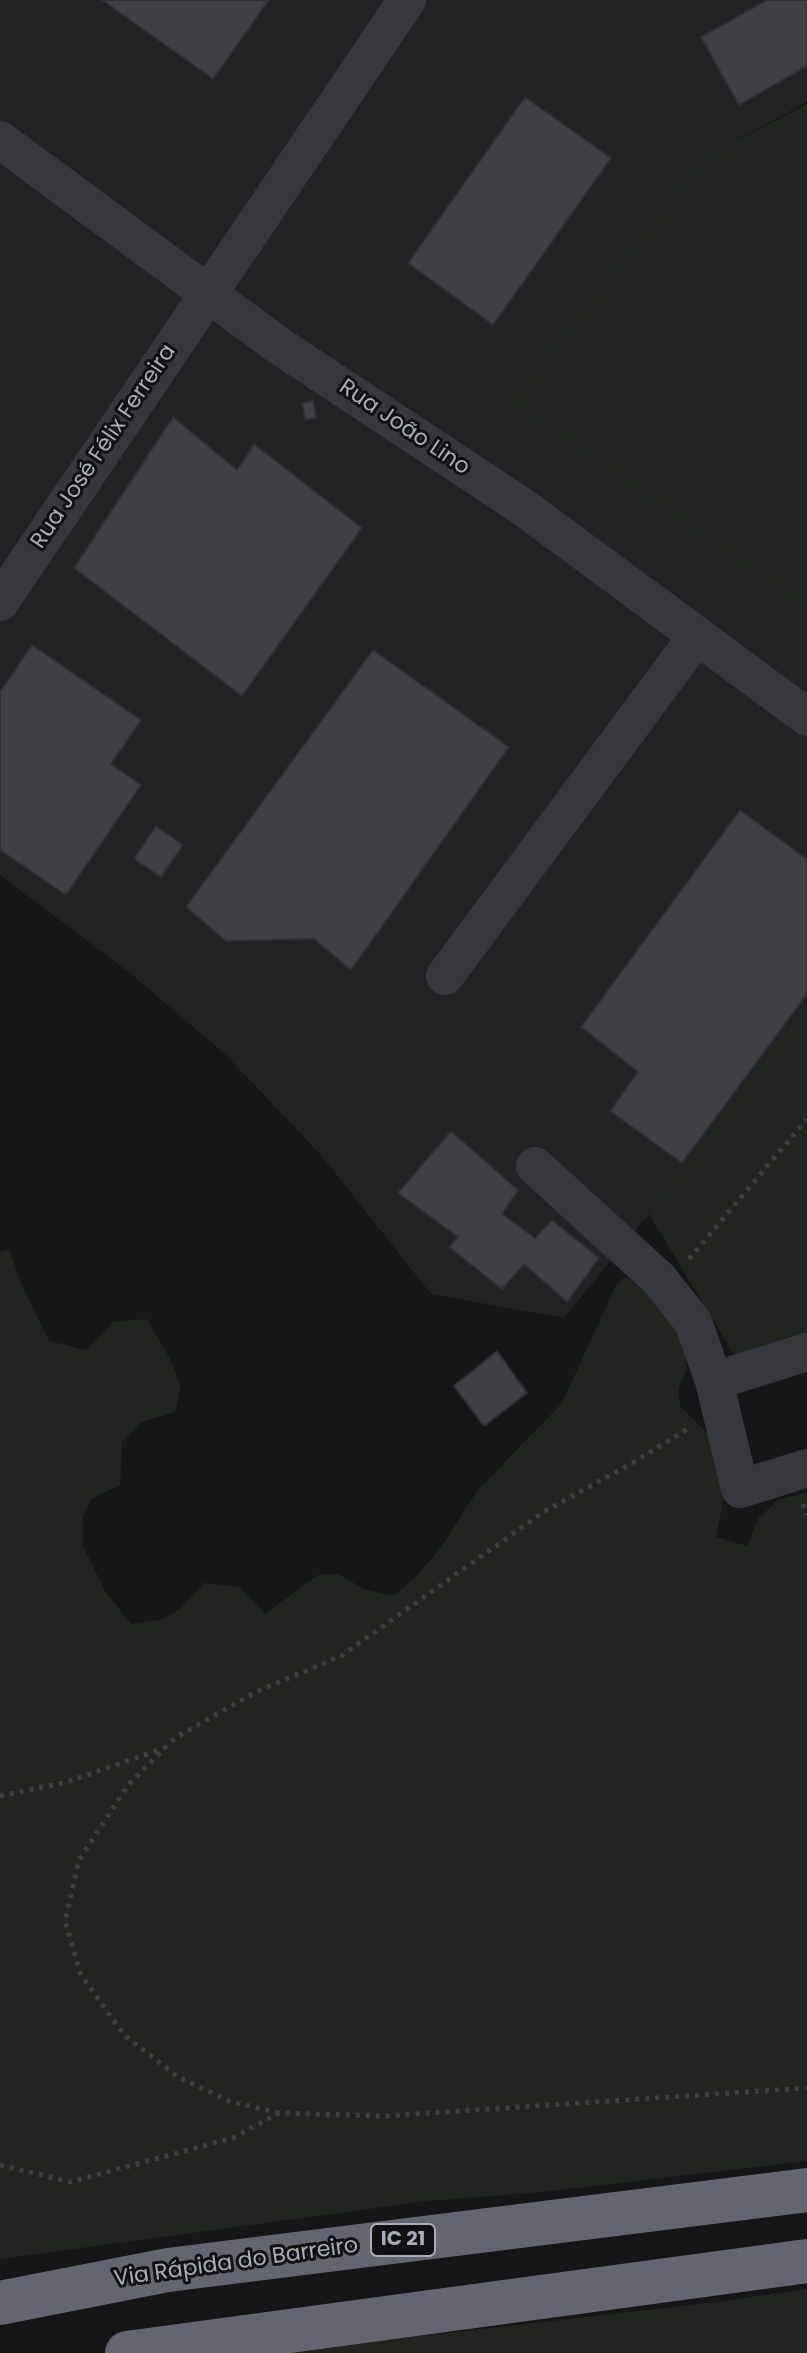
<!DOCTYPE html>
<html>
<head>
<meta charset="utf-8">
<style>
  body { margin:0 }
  canvas { display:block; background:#161618 }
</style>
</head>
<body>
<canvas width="807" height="2353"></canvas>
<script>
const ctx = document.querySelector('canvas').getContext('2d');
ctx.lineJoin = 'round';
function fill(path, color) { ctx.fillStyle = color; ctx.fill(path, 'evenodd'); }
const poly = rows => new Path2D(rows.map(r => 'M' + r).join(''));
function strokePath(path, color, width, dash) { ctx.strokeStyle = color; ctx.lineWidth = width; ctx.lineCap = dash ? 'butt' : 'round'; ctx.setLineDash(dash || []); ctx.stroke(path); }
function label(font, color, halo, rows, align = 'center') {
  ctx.font = font + ' Poppins,sans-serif'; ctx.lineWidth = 6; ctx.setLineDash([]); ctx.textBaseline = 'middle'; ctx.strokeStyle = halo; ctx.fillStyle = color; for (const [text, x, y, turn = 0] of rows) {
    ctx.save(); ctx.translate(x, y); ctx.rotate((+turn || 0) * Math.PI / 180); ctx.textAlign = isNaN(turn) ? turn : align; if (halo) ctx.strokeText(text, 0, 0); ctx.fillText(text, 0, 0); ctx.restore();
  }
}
fill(poly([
  [0,0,807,0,807,102,703,159,509,401,807,612,807,1008,689,1165,564,1318,431,1294,321,1155,225,1054,131,974,0,875]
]), '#222225');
fill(poly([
  [807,104,807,612,509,401,703,159],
  [807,1005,807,1338,755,1356,734,1354,649,1214],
  [9,1249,22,1285,49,1341,86,1350,113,1322,147,1319,169,1357,181,1386,175,1412,142,1422,122,1441,120,1485,91,1499,83,1516,83,1546,105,1591,131,1624,161,1620,181,1608,204,1583,239,1587,265,1614,318,1575,338,1574,366,1590,393,1596,413,1580,439,1550,478,1490,562,1403,616,1285,625,1277,666,1305,685,1354,687,1368,678,1389,680,1406,708,1434,726,1488,716,1537,747,1546,758,1519,778,1500,807,1492,807,2161,542,2192,427,2201,0,2259,0,1252],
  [807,2289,807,2353,272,2353,709,2303]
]), '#1e261f');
const building = poly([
  [102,0,269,0,213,79,102,0],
  [767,0,807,0,807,66,739,105,701,37,767,0],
  [525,97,611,158,493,325,408,263,525,97],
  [313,401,316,418,305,420,302,403,313,401],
  [173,417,237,470,254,444,362,528,242,696,74,568,173,417],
  [32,645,141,720,111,764,141,785,66,895,0,850,0,692,32,645],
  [373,650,509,747,351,970,314,939,226,941,186,907,373,650],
  [740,810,807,859,807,994,682,1163,610,1111,638,1072,581,1027,740,810],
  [156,826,183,845,161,877,134,859,156,826],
  [451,1131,518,1190,502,1214,535,1238,552,1220,599,1258,567,1302,524,1264,502,1289,449,1247,458,1237,398,1193,451,1131],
  [497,1351,527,1393,484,1426,454,1386,497,1351]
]);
fill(building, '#404145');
strokePath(building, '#303034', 2);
strokePath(poly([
  [689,1259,807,1119],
  [803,1504,807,1515],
  [0,1796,67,1782,164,1748],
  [279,2113,229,2101,178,2077,124,2035,81,1975,65,1921,79,1860,128,1785,175,1738,256,1692,341,1656,545,1511,631,1464,689,1428],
  [0,2165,70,2182,233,2138,279,2113,384,2116,807,2088]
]), '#3d3f44', 5, [4, 6]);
strokePath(poly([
  [0,140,278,345,523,507,807,717],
  [0,602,407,0],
  [445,976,697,636],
  [535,1166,659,1279,693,1322,714,1381],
  [807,1352,714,1381,740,1489,807,1468]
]), '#37383d', 38);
strokePath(poly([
  [0,2303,168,2270,807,2190],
  [127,2353,807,2261]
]), '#63666e', 44);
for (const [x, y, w] of [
  [403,2240,64]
]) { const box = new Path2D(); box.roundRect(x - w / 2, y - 16, w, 32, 6); ctx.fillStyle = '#111113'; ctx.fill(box); strokePath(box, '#a8adb8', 2); }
label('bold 20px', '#a8adb8', null, [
  ["IC 21",403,2240]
]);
label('22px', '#a8adb8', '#111113', [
  ["Rua João Lino",404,428,34],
  ["Rua José Félix Ferreira",104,447,-56],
  ["Via Rápida do Barreiro",236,2263,-8]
]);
</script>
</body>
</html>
